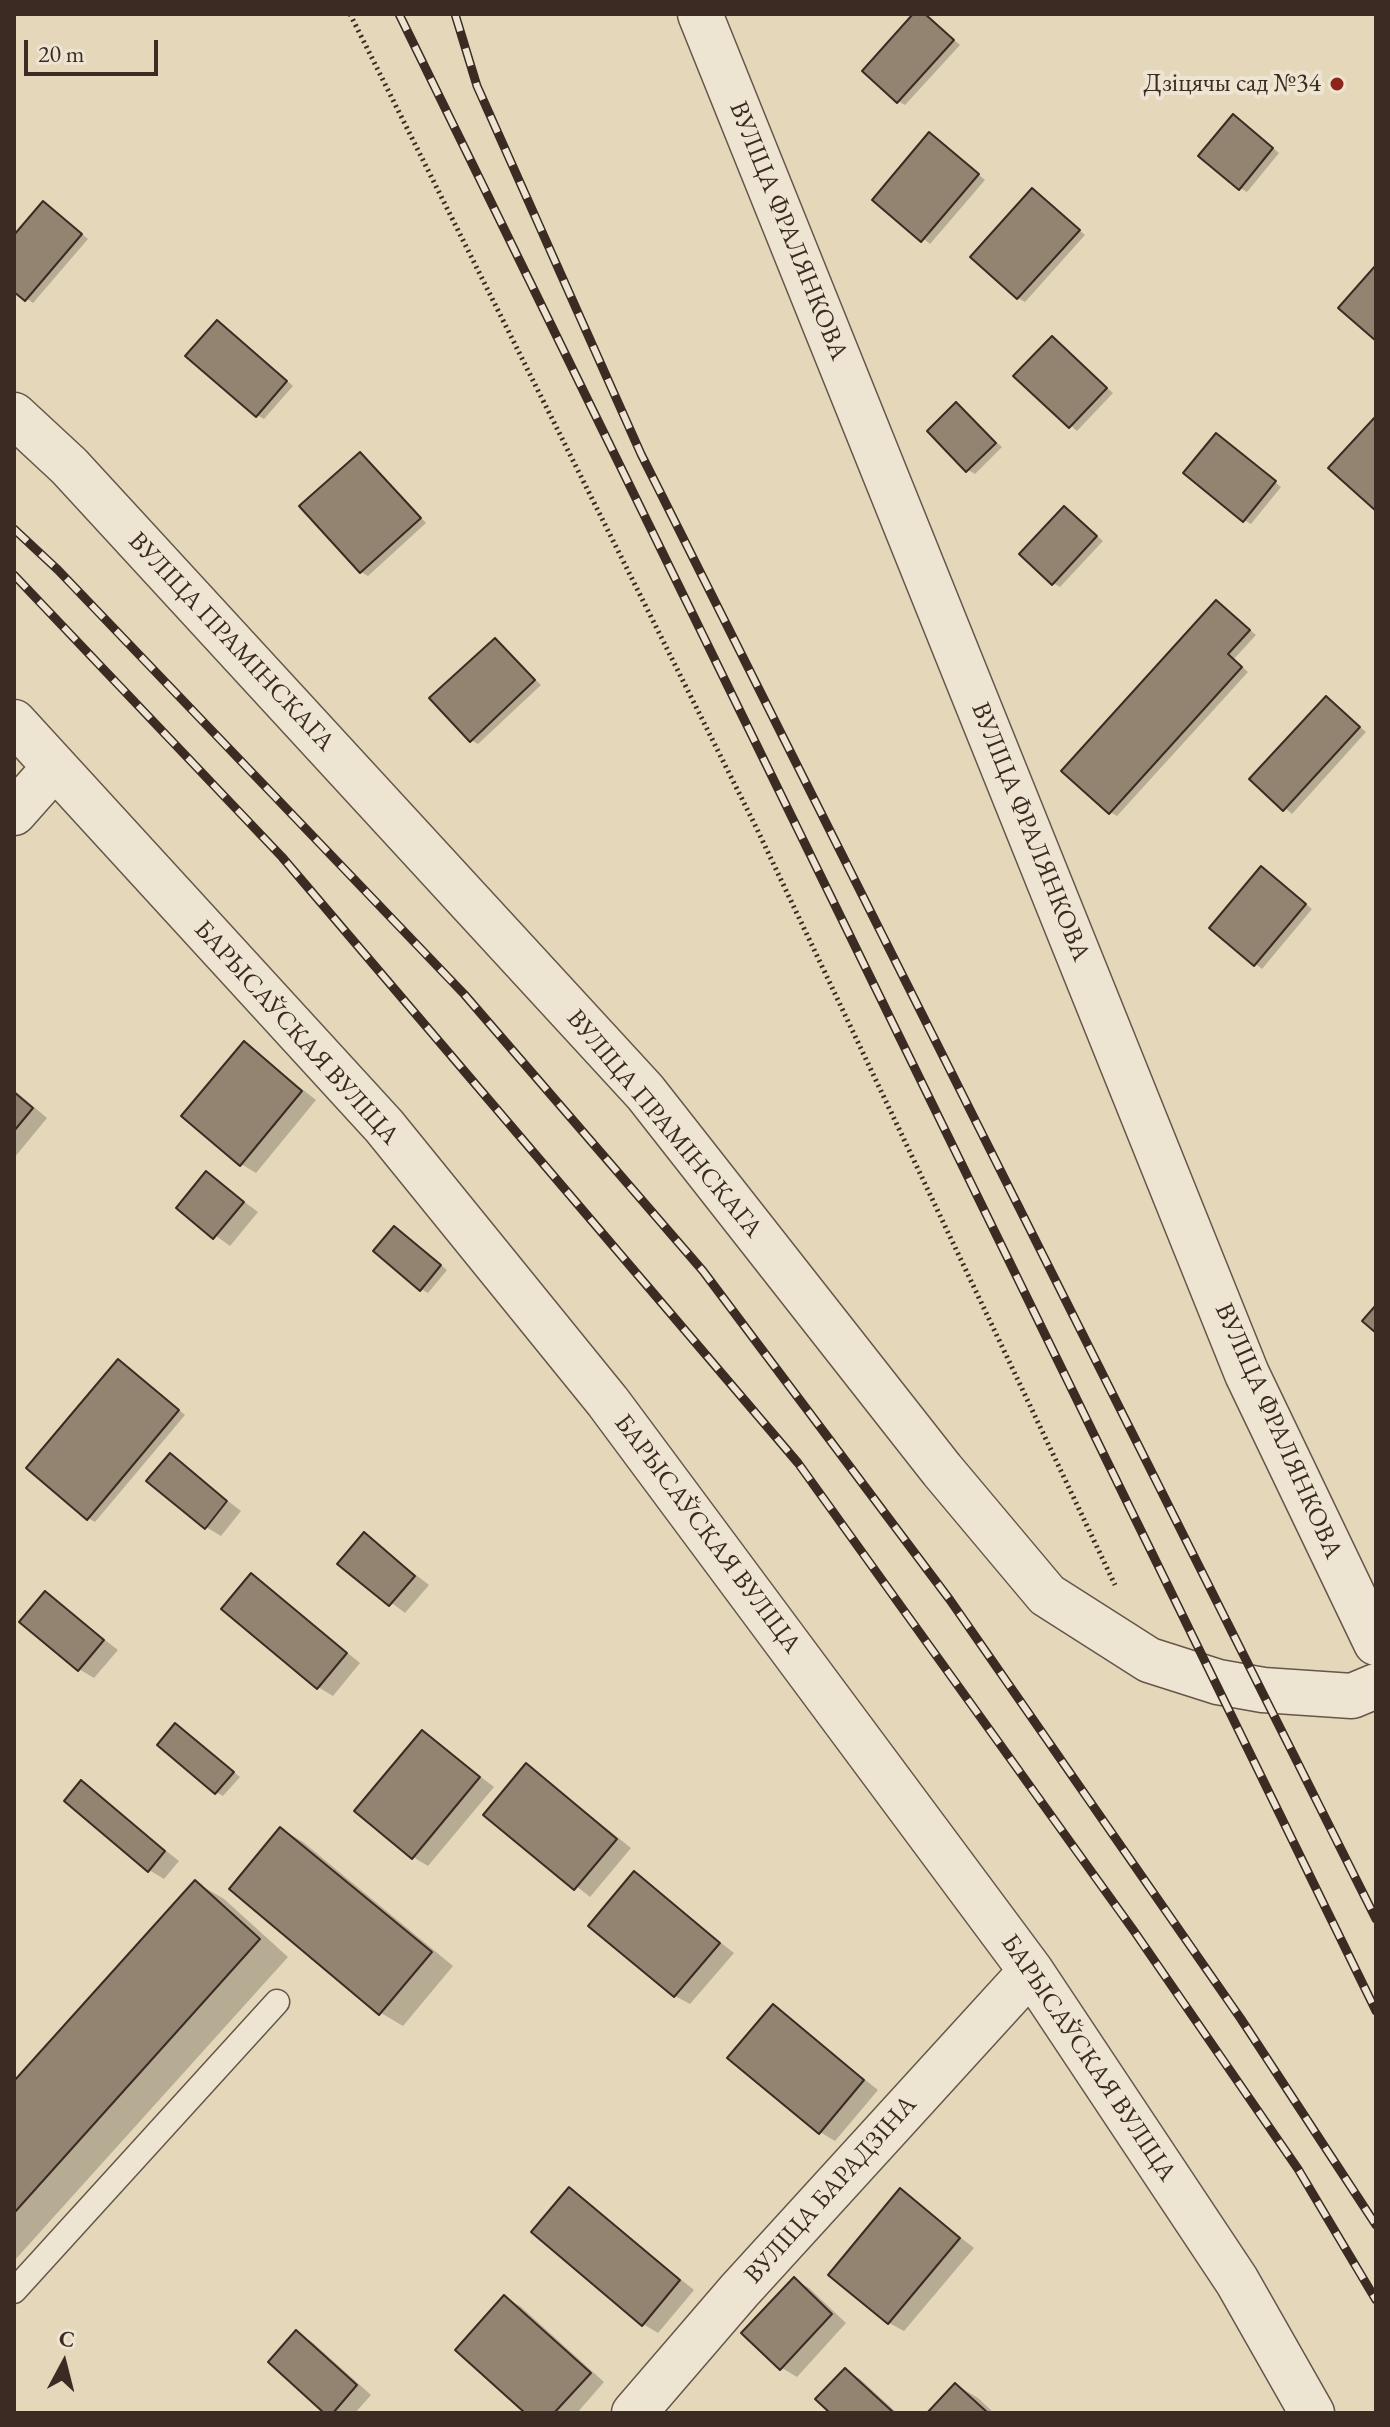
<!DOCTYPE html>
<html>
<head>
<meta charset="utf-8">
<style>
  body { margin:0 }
  #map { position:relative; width:1390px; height:2427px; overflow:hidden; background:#e4d7ba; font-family:"EB Garamond",serif }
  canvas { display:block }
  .frame { position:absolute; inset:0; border:16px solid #3b2b23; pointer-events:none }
  .north { position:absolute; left:24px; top:2323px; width:80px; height:80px; -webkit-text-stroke:6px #ede5d2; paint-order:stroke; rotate:7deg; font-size:22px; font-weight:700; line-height:32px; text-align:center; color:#3b2b23 }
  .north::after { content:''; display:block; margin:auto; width:28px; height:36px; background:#3b2b23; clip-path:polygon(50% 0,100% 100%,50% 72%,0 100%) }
  .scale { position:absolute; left:24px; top:40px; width:134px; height:36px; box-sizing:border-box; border:4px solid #3b2b23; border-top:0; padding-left:10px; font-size:24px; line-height:28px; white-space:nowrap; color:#3b2b23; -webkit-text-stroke:6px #ede5d2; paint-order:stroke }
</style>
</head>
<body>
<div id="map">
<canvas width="1390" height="2427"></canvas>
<div class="frame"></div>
<div class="north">С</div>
<div class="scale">20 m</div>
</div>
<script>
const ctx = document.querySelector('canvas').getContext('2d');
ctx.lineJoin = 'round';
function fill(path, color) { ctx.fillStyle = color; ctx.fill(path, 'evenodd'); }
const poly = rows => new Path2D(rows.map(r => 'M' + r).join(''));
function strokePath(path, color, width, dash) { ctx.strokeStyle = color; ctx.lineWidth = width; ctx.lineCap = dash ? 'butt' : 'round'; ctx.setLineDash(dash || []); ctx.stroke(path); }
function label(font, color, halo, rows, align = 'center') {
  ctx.font = font + ' "EB Garamond",serif'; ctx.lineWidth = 8; ctx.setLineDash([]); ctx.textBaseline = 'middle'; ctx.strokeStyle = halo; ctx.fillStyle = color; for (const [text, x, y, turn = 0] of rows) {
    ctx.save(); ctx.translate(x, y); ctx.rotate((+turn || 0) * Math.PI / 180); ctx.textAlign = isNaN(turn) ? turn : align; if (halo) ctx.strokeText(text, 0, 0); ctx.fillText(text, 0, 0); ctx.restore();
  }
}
fill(poly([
  [916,14,924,14,960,45,905,105,898,101],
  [1240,120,1279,153,1247,192,1240,188],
  [937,139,985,180,930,244,875,199],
  [1033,190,1085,235,1025,302,1018,298],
  [50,207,88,239,33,303,14,289,14,238],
  [224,326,293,386,264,419,257,415],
  [1052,338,1113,393,1077,431,1016,376],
  [956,405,1002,447,975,474,968,470],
  [1223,439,1281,487,1251,524,1244,520],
  [361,454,426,523,368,576,361,572],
  [1065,508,1103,541,1060,587,1053,583],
  [1217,602,1256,635,1234,659,1248,672,1117,816,1110,812],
  [495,640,541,685,478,744,471,740],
  [1326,698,1366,732,1292,814,1252,779],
  [1268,872,1312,909,1262,969,1211,928],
  [244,1044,316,1100,256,1173,241,1164],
  [14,1090,47,1118,14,1158],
  [207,1174,258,1212,230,1246,178,1208],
  [401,1232,447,1270,428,1293,421,1289],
  [126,1365,185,1415,95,1522,88,1518],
  [170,1456,241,1511,221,1536,206,1527],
  [364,1535,429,1585,405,1613,340,1564],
  [252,1575,360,1663,333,1696,318,1687],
  [45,1594,118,1650,94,1678,79,1669],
  [182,1729,240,1777,223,1796,216,1792],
  [422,1732,494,1787,428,1866,413,1857],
  [527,1765,631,1848,590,1897,486,1814],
  [81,1783,179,1861,164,1879,149,1870],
  [281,1829,303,1842,453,1966,403,2026,381,2013],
  [634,1874,734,1953,690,2004,675,1996],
  [195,1882,224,1899,288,1957,14,2261,14,2084],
  [773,2007,878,2090,835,2141,820,2132],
  [569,2189,694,2290,658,2333,643,2324],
  [901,2191,974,2248,904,2331,889,2323],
  [794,2280,809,2288,846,2323,797,2377,782,2368],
  [505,2298,520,2306,604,2382,577,2413,528,2413],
  [297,2333,312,2342,371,2395,355,2413,327,2413],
  [845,2370,860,2379,897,2413,833,2413],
  [956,2385,978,2398,994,2413,930,2413]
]), '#0003');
const building = poly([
  [913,14,925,14,954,40,897,103,862,71,913,14],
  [1233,114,1273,148,1239,190,1198,156,1233,114],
  [929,132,979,174,921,242,872,200,929,132],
  [1032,188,1080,230,1017,299,970,257,1032,188],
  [43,201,82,234,25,301,14,292,14,235,43,201],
  [1376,265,1376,341,1338,308,1376,265],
  [217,320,287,381,256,417,185,356,217,320],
  [1052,336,1107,388,1069,428,1013,376,1052,336],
  [956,402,996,443,966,472,927,431,956,402],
  [1376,416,1376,511,1328,468,1376,416],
  [1216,433,1276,481,1243,522,1183,473,1216,433],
  [360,452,421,518,360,573,299,506,360,452],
  [1064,506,1097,536,1052,585,1019,554,1064,506],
  [1216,600,1250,630,1228,654,1242,667,1109,814,1061,771,1216,600],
  [495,638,535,680,470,742,429,698,495,638],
  [1326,696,1360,727,1283,811,1249,779,1326,696],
  [1261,866,1306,904,1254,966,1209,928,1261,866],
  [244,1041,302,1091,240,1166,181,1116,244,1041],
  [14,1092,33,1108,14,1131,14,1092],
  [206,1171,244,1202,213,1239,176,1208,206,1171],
  [394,1226,441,1265,420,1291,373,1251,394,1226],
  [1376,1305,1376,1333,1362,1321,1376,1305],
  [118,1359,179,1410,87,1520,26,1468,118,1359],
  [170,1453,227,1501,205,1529,146,1481,170,1453],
  [364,1532,415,1576,389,1606,337,1564,364,1532],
  [251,1573,347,1653,317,1689,221,1609,251,1573],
  [45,1591,104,1640,78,1671,19,1622,45,1591],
  [175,1723,234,1772,215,1794,157,1745,175,1723],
  [422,1730,480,1777,412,1859,354,1811,422,1730],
  [526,1763,617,1839,574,1890,483,1815,526,1763],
  [81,1780,165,1851,148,1872,64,1801,81,1780],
  [280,1827,432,1952,379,2015,229,1889,280,1827],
  [634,1871,720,1943,674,1997,588,1926,634,1871],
  [195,1880,260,1939,14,2213,14,2081,195,1880],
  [773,2004,864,2080,819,2134,727,2058,773,2004],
  [569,2187,680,2280,642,2326,531,2232,569,2187],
  [900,2188,960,2238,888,2324,828,2275,900,2188],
  [794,2277,832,2314,780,2370,741,2333,794,2277],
  [504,2295,591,2373,554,2413,525,2413,455,2350,504,2295],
  [296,2330,357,2385,333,2413,324,2413,268,2362,296,2330],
  [845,2368,894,2413,830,2413,815,2399,845,2368],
  [955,2383,988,2413,927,2413,955,2383]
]);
fill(building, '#938472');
strokePath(building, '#3b2b23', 2);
const lane = poly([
  [14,2291,277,2002]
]);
const street = poly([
  [700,14,1247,1374,1376,1643],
  [14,415,69,466,645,1092,942,1470,1047,1595,1149,1660,1218,1682,1263,1690,1352,1696,1376,1686],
  [14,722,384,1126,608,1402,1031,1971,1237,2281,1312,2413],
  [14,813,53,769],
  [634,2413,739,2291,1031,1971]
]);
strokePath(lane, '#655649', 27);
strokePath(street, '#655649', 47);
strokePath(poly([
  [350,14,756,827,1115,1585]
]), '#3b2b23', 5, [2, 4]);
strokePath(lane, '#ede5d2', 24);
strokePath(street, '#ede5d2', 44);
const rail = poly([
  [399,14,1376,2011],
  [455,14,477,86,641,454,1376,1919],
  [14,529,58,570,464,994,703,1271,950,1600,1241,2019,1376,2225],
  [14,575,282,857,798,1463,1134,1931,1298,2169,1376,2300]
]);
strokePath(rail, '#3b2b23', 9);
strokePath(rail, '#ede5d2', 6, [18]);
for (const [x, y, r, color] of [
  [1337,84,8,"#8f2418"]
]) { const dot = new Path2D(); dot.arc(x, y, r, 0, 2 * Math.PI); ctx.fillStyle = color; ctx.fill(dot); strokePath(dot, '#ede5d2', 3); }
label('26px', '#3b2b23', '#ede5d2', [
  ["Дзіцячы сад №34",1321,84]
], 'right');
label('26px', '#3b2b23', '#ede5d2', [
  ["ВУЛІЦА ФРАЛЯНКОВА",788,231,68],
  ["ВУЛІЦА ПРАМІНСКАГА",231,642,47],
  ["ВУЛІЦА ФРАЛЯНКОВА",1030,832,68],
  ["БАРЫСАЎСКАЯ ВУЛІЦА",296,1033,48],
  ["ВУЛІЦА ПРАМІНСКАГА",664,1124,50],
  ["ВУЛІЦА ФРАЛЯНКОВА",1278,1431,66],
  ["БАРЫСАЎСКАЯ ВУЛІЦА",707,1534,53],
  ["БАРЫСАЎСКАЯ ВУЛІЦА",1088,2058,56],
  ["ВУЛІЦА БАРАДЗІНА",831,2190,-48]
]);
</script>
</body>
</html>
